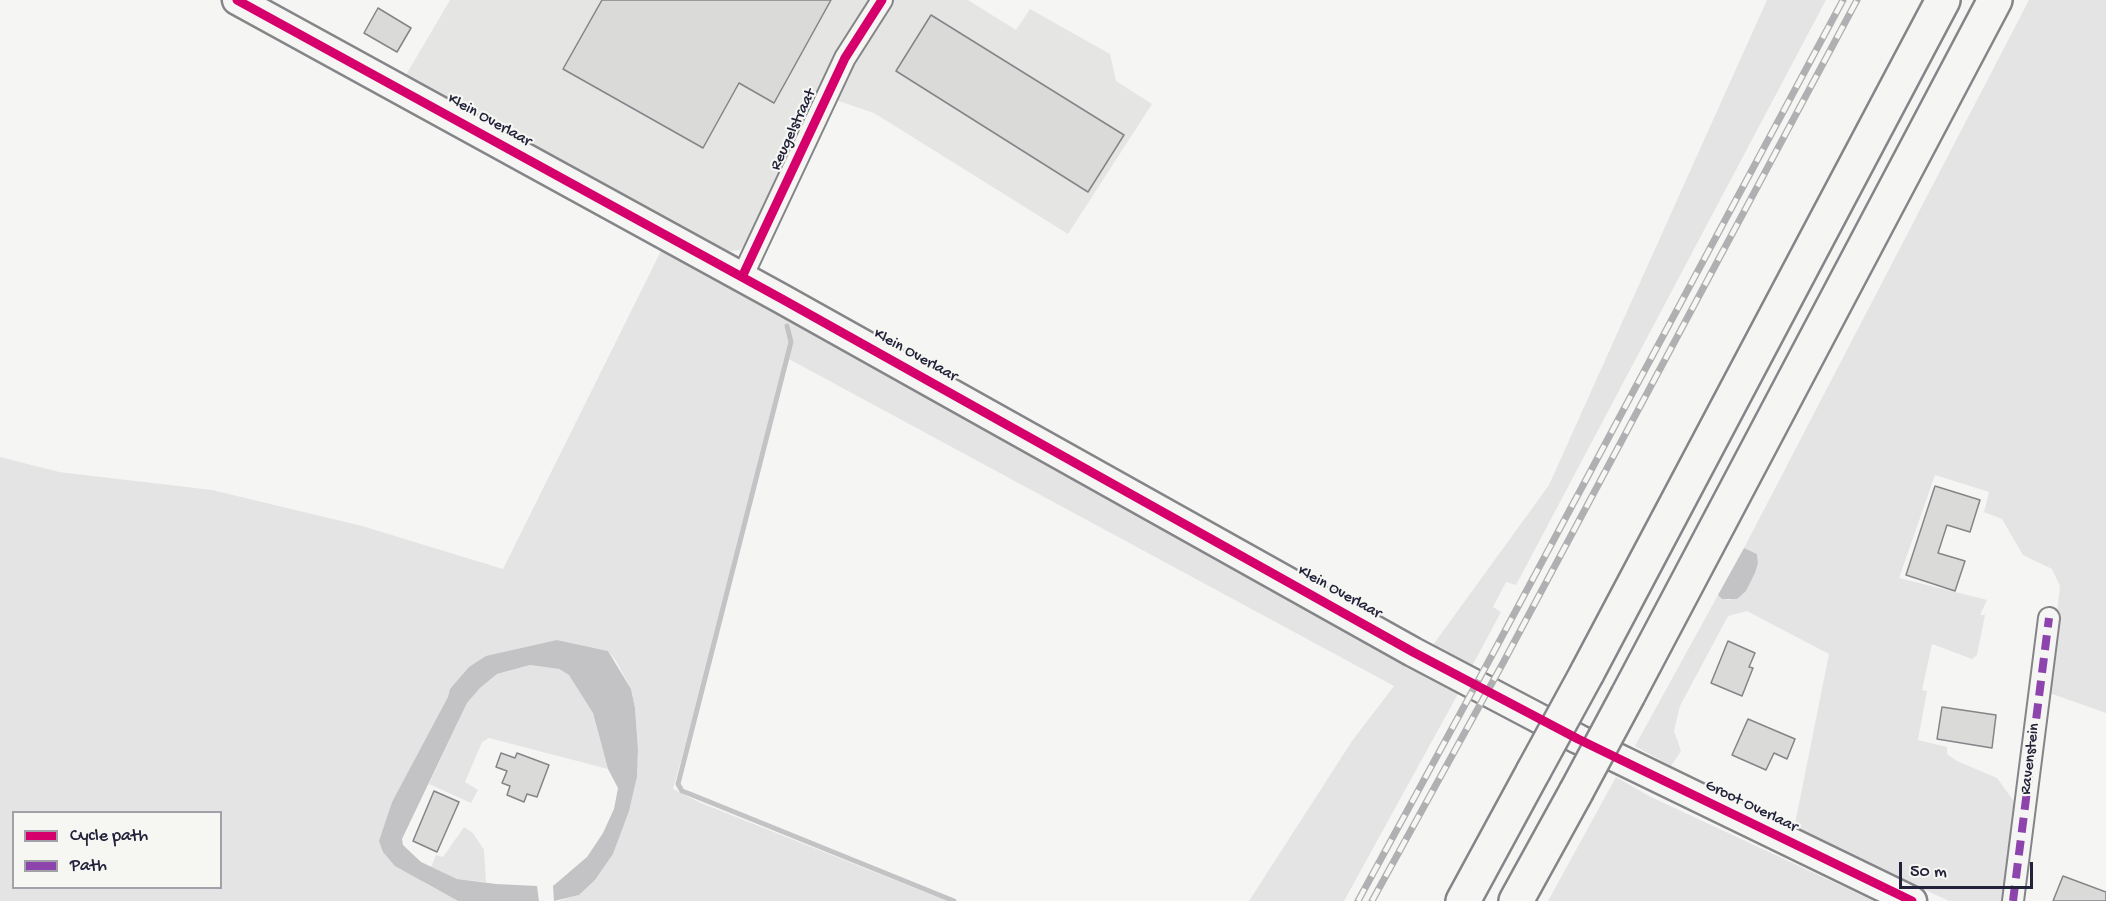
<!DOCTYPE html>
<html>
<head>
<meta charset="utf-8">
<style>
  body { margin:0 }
  #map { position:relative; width:2106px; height:901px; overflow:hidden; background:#f5f5f3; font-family:"Gochi Hand",sans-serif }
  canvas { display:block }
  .legend { position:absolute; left:12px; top:811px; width:210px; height:78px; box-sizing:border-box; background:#f6f6f2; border:2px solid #a1a1a9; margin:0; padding:8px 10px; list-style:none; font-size:18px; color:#22223b }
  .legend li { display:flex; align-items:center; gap:12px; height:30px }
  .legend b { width:30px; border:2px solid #a1a1a9 }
  .scale { position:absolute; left:1899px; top:862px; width:134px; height:27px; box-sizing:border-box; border:3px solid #22223b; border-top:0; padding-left:8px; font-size:18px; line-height:21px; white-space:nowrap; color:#22223b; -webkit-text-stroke:4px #f6f6f2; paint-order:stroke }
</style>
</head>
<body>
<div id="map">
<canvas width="2106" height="901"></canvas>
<ul class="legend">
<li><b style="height:8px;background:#d6006c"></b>Cycle path</li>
<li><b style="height:8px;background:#8e44ad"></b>Path</li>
</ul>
<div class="scale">50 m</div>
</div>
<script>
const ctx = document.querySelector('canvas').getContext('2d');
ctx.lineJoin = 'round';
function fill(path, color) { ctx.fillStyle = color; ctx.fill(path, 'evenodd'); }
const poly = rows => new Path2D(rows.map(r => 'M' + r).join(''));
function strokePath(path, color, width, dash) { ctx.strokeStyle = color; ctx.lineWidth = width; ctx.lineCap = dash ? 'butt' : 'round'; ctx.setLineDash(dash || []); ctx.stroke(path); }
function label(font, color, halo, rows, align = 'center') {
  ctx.font = font + ' "Gochi Hand",sans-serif'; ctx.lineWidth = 4.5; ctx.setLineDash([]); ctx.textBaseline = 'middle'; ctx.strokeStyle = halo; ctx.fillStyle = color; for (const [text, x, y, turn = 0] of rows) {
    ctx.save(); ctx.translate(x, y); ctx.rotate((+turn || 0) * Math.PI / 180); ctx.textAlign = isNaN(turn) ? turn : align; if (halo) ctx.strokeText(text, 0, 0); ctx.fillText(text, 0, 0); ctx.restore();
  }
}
fill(poly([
  [450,0,873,0,841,51,749,238,740,250,726,252,406,75],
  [887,0,968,0,1016,30,1030,9,1110,54,1116,81,1152,104,1068,234,874,113,833,99]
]), '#e5e5e4');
fill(poly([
  [1767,0,1826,0,1516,585,1506,582,1493,607,1501,612,1471,668,1433,645,1549,485],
  [2029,0,2106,0,2106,713,2044,691,2054,641,2060,586,2052,569,2023,555,2002,519,1984,512,1989,492,1935,475,1899,578,1987,600,1980,615,1985,615,1977,655,1972,659,1932,644,1922,690,1927,691,1918,740,1947,747,1947,754,1957,761,1997,778,2015,803,2016,825,2008,901,1949,901,1794,829,1829,654,1747,611,1728,616,1680,706,1674,731,1681,751,1671,766,1635,746,1718,595,1728,600,1746,591,1758,563,1757,554,1744,548],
  [662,249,1459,692,1344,901,1249,901,1352,741,1394,686,787,358,725,602,673,789,701,803,947,901,558,901,579,895,595,880,613,854,629,810,637,777,638,749,635,708,631,689,616,661,608,651,557,640,450,689,449,697,392,802,380,841,425,883,458,901,0,901,0,457,59,472,212,490,362,526,503,569],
  [14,812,220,812,220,888,14,888],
  [530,665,559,669,569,675,579,687,593,713,608,769,489,738,482,742,465,782,478,790,471,803,429,784,467,703,480,688,497,674],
  [1616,777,1651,797,1874,901,1548,901],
  [464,827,473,833,484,850,486,882,457,879,431,867,436,855,443,857]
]), '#e4e4e4');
fill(poly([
  [1744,548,1757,554,1758,563,1755,573,1746,591,1737,599,1722,599,1718,595],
  [557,640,608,651,631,689,635,708,638,749,637,777,629,811,613,854,595,880,579,895,554,901,553,886,587,857,603,833,614,809,618,788,608,769,593,713,569,675,559,669,530,665,497,674,480,688,467,703,402,839,403,845,421,862,457,879,496,884,537,886,539,901,458,901,395,866,383,852,379,841,392,802,448,697,450,689,469,667,486,656]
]), '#c3c3c6');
strokePath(poly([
  [787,326,791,342,678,784,682,791,690,794,954,901]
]), '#c3c3c6', 5);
const building = poly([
  [602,0,831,0,774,103,739,83,703,148,563,69,602,0],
  [378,8,411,28,397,52,364,33,378,8],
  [931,15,1124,135,1088,192,896,71,931,15],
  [1935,486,1980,500,1970,532,1947,525,1938,553,1965,561,1955,591,1906,575,1935,486],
  [1728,641,1755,653,1749,667,1753,668,1742,696,1711,683,1728,641],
  [1942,707,1996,715,1992,748,1937,739,1942,707],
  [1748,719,1795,739,1787,759,1774,753,1766,770,1732,755,1748,719],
  [501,753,515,758,517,753,549,765,537,797,527,794,524,802,507,795,510,786,502,783,507,771,496,767,501,753],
  [434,791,459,802,437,852,413,841,434,791],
  [2063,876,2106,892,2106,901,2053,901,2063,876]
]);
fill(building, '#dadad9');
strokePath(building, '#858589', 1.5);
const minor = poly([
  [742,277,845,58,882,0],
  [2013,901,2049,618]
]);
const secondary = poly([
  [237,0,782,299,1413,652,1578,739,1912,901]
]);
const motorway = poly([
  [1587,673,1943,0],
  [1628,695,1995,0],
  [1463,901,1533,772],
  [1516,901,1576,792]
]);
strokePath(minor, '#858589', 24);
strokePath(secondary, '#858589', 33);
strokePath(motorway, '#858589', 38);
strokePath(minor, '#f5f5f3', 20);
strokePath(secondary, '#f5f5f3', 28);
strokePath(motorway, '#f5f5f3', 33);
const rail = poly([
  [1358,901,1491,657,1843,0],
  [1372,901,1503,663,1857,0]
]);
strokePath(rail, '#b0b0b2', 7);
strokePath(rail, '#f6f6f2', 4.5, [14]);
const motorwayBridge = poly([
  [1533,772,1587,673],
  [1576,792,1628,695]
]);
strokePath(motorwayBridge, '#858589', 38, []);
strokePath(motorwayBridge, '#f5f5f3', 33);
strokePath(poly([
  [2013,901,2049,618]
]), '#8e44ad', 8, [15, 8]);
strokePath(poly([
  [237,0,782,299,1413,652,1578,739,1912,901],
  [742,277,845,58,882,0]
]), '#d6006c', 9);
label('16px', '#22223b', '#f6f6f2', [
  ["Klein Overlaar",489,121,29],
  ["Reugelstraat",794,130,-65],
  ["Klein Overlaar",915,356,29],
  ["Klein Overlaar",1339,593,29],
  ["Ravenstein",2031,759,-83],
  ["Groot Overlaar",1751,807,26]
]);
</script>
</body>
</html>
